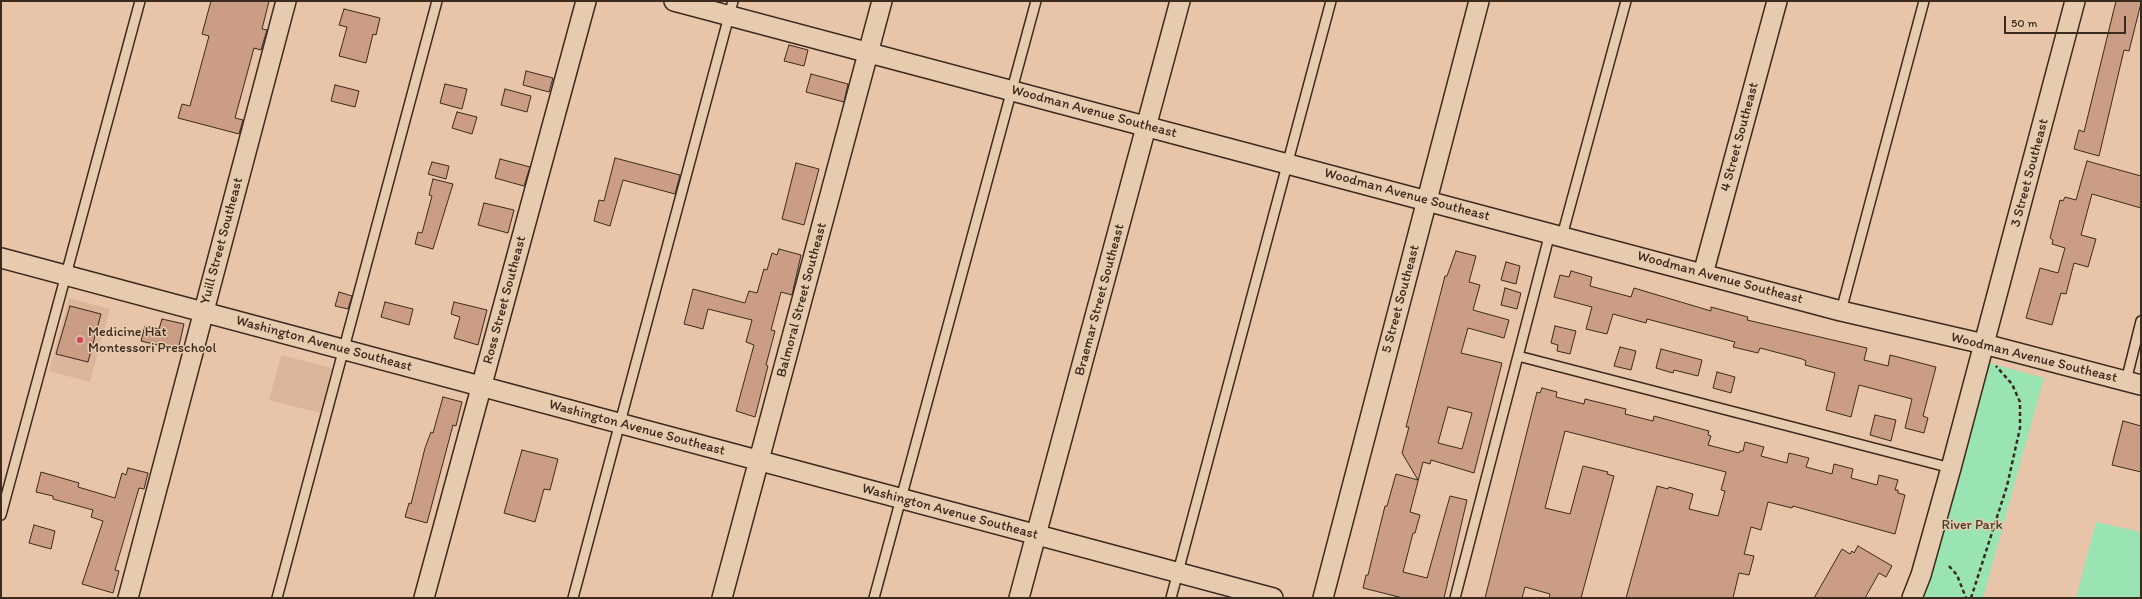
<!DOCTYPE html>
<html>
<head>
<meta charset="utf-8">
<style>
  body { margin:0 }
  #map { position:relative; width:2142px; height:599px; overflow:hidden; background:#e8c5a8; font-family:Itim,sans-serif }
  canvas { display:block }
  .frame { position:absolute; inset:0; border:2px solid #3b2a1e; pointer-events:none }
  .scale { position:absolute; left:2004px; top:16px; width:122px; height:18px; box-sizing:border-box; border:2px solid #3b2a1e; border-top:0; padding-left:5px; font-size:12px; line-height:14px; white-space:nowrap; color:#3b2a1e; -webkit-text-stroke:3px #e7cbae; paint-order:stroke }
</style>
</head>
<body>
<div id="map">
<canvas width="2142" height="599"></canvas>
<div class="frame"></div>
<div class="scale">50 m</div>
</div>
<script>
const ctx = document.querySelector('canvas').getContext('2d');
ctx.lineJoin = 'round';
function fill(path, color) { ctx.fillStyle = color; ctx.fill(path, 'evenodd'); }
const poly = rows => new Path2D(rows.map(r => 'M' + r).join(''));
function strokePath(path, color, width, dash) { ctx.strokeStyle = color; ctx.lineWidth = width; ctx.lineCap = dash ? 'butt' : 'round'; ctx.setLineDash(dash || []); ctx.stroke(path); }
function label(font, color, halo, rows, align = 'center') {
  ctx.font = font + ' Itim,sans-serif'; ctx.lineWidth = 3; ctx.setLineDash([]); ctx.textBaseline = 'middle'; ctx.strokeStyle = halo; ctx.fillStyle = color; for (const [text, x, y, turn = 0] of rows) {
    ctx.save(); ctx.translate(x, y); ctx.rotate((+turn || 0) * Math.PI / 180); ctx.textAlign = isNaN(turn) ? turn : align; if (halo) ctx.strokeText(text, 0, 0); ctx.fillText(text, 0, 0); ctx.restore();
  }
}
fill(poly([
  [69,298,110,309,90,382,49,371],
  [281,355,332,368,320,413,269,400]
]), '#dcb69a');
fill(poly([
  [1986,362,2044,378,1983,598,1920,598],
  [2096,522,2141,532,2141,598,2076,598]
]), '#9ae3b2');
const building = poly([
  [211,1,269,1,262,29,267,30,261,50,254,48,235,118,243,120,239,134,178,118,182,104,190,106,209,36,202,34,211,1],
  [2116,1,2141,1,2141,3,2129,51,2124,50,2099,156,2074,149,2079,130,2084,132,2116,1],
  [344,9,380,18,376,35,373,34,366,63,339,56,347,27,339,25,344,9],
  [789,45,808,50,804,66,784,61,789,45],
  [526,71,553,78,549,92,523,85,526,71],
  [811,74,848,84,844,102,806,92,811,74],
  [445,84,467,89,462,109,440,103,445,84],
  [335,85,359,91,355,107,331,101,335,85],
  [505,89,531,96,527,112,501,105,505,89],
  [457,112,477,117,472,134,452,128,457,112],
  [615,158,680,175,675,194,623,180,610,226,594,221,599,200,604,201,615,158],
  [500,159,530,167,524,186,495,178,500,159],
  [2087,161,2141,176,2141,208,2092,194,2081,235,2096,239,2088,267,2074,263,2066,294,2061,293,2052,325,2026,318,2040,268,2058,273,2065,248,2052,244,2053,240,2050,238,2060,200,2063,201,2065,197,2076,200,2087,161],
  [432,162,449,166,446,179,428,174,432,162],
  [796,163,819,169,804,225,782,219,796,163],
  [433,179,453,184,433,249,415,244,418,232,422,233,432,196,429,195,433,179],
  [484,203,514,210,508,233,478,225,484,203],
  [779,249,801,255,792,295,781,292,771,330,775,331,766,365,768,366,755,417,736,411,754,345,746,342,752,320,708,309,703,329,684,324,693,289,745,303,749,291,757,293,764,269,767,270,772,253,777,255,779,249],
  [1456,251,1476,256,1469,282,1480,285,1473,310,1509,320,1504,338,1468,328,1461,353,1502,363,1474,473,1431,460,1430,464,1423,462,1410,512,1420,515,1415,533,1413,533,1403,572,1427,578,1450,496,1467,500,1444,598,1403,598,1363,588,1366,575,1368,575,1385,506,1387,506,1396,474,1418,480,1402,453,1409,427,1406,427,1445,276,1447,276,1456,251],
  [1448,407,1472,413,1462,449,1438,443,1448,407],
  [1506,262,1520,266,1516,284,1501,280,1506,262],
  [1571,271,1592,277,1590,286,1631,297,1634,288,1711,311,1711,307,1748,317,1747,320,1867,348,1864,360,1888,366,1890,355,1936,367,1923,416,1928,418,1924,433,1905,428,1912,399,1859,385,1851,417,1826,410,1835,373,1805,365,1806,361,1802,359,1760,348,1758,353,1733,347,1735,342,1647,319,1646,323,1613,314,1607,334,1586,329,1592,307,1554,297,1560,275,1569,277,1571,271],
  [1505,288,1521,293,1517,309,1501,305,1505,288],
  [339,292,352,296,348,309,335,306,339,292],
  [385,302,413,309,409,325,381,317,385,302],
  [454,302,487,310,478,345,454,338,460,317,451,314,454,302],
  [70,306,101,314,88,362,56,354,70,306],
  [162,319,184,324,178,350,141,341,145,326,159,329,162,319],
  [1555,326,1576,331,1570,354,1557,351,1558,345,1551,343,1555,326],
  [1620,347,1636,351,1631,370,1614,366,1620,347],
  [1661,349,1702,360,1698,376,1674,370,1673,373,1656,368,1661,349],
  [1717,372,1735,377,1731,393,1713,388,1717,372],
  [1542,388,1557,392,1556,397,1584,404,1585,399,1626,409,1625,414,1653,421,1654,416,1709,431,1708,435,1711,436,1708,445,1739,453,1740,451,1743,451,1745,442,1764,447,1761,456,1787,463,1789,453,1809,458,1806,467,1832,474,1834,464,1853,469,1851,478,1877,485,1879,475,1898,480,1895,490,1898,490,1898,493,1905,495,1895,534,1793,506,1792,508,1768,502,1761,530,1751,527,1745,551,1744,554,1754,556,1749,575,1739,573,1733,598,1626,598,1657,486,1668,489,1669,487,1693,494,1689,509,1718,516,1725,491,1721,490,1726,472,1565,431,1545,508,1570,514,1583,466,1608,472,1607,474,1614,476,1581,598,1549,598,1550,594,1525,587,1522,598,1485,598,1537,392,1540,393,1542,388],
  [443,397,462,402,456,426,453,425,427,523,405,517,409,503,411,504,425,448,431,432,433,433,443,397],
  [1875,415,1896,420,1891,441,1870,435,1875,415],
  [2123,421,2141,426,2141,472,2112,465,2123,421],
  [522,450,558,459,550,490,544,489,535,522,504,513,522,450],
  [128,468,148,473,144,489,139,488,115,570,119,571,113,593,82,584,103,521,91,517,93,510,53,499,53,496,36,492,41,472,79,483,78,487,115,498,122,473,126,475,128,468],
  [34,525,55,531,51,549,29,543,34,525],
  [1858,546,1892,566,1886,577,1879,573,1865,598,1814,598,1842,549,1850,554,1852,551,1854,553,1858,546]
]);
fill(building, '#ca9d84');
strokePath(building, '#3b2a1e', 1);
const lane = poly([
  [1562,236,1626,1],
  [1841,311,1924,1],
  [1518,356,1951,468],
  [2126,381,2141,321],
  [1,515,140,1],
  [277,598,437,1],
  [573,598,733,1],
  [874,598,1036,1],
  [1171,598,1331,1],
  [1455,598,1550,233]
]);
const street = poly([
  [674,1,1841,311,1984,344,2141,385],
  [1,258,1273,598],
  [1703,274,1777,1],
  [128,598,286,1],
  [424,598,586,1],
  [722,598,882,1],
  [1019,598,1180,1],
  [1323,598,1479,1],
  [1912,598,1921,575,1951,468,2075,1]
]);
strokePath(lane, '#3b2a1e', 12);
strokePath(street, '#3b2a1e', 22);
strokePath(poly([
  [1949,566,1957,575,1966,598],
  [1971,598,2007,486,2020,428,2020,402,2012,384,1996,366]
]), '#3b2a1e', 2.5, [4, 3]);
strokePath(lane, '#e7cbae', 9);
strokePath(street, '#e7cbae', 19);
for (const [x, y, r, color] of [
  [80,340,4,"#d1495b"]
]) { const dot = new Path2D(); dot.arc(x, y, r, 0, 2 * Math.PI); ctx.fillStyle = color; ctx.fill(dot); strokePath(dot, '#e7cbae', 1.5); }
label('14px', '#3b2a1e', '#e7cbae', [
  ["Woodman Avenue Southeast",1094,112,15],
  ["4 Street Southeast",1740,137,-75],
  ["3 Street Southeast",2030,173,-75],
  ["Woodman Avenue Southeast",1407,195,15],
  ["Yuill Street Southeast",222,241,-75],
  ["Woodman Avenue Southeast",1720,278,15],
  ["5 Street Southeast",1401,299,-75],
  ["Ross Street Southeast",505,300,-75],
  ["Balmoral Street Southeast",802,300,-75],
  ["Braemar Street Southeast",1100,300,-75],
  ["Washington Avenue Southeast",324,344,15],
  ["Woodman Avenue Southeast",2034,358,14],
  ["Washington Avenue Southeast",637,428,15],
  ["Washington Avenue Southeast",950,512,15]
]);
label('14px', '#3b2a1e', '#e7cbae', [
  ["Medicine Hat",88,332],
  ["Montessori Preschool",88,348]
], 'left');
label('14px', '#443c2d', '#e7cbae', [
  ["River Park",1972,525]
]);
</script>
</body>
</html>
